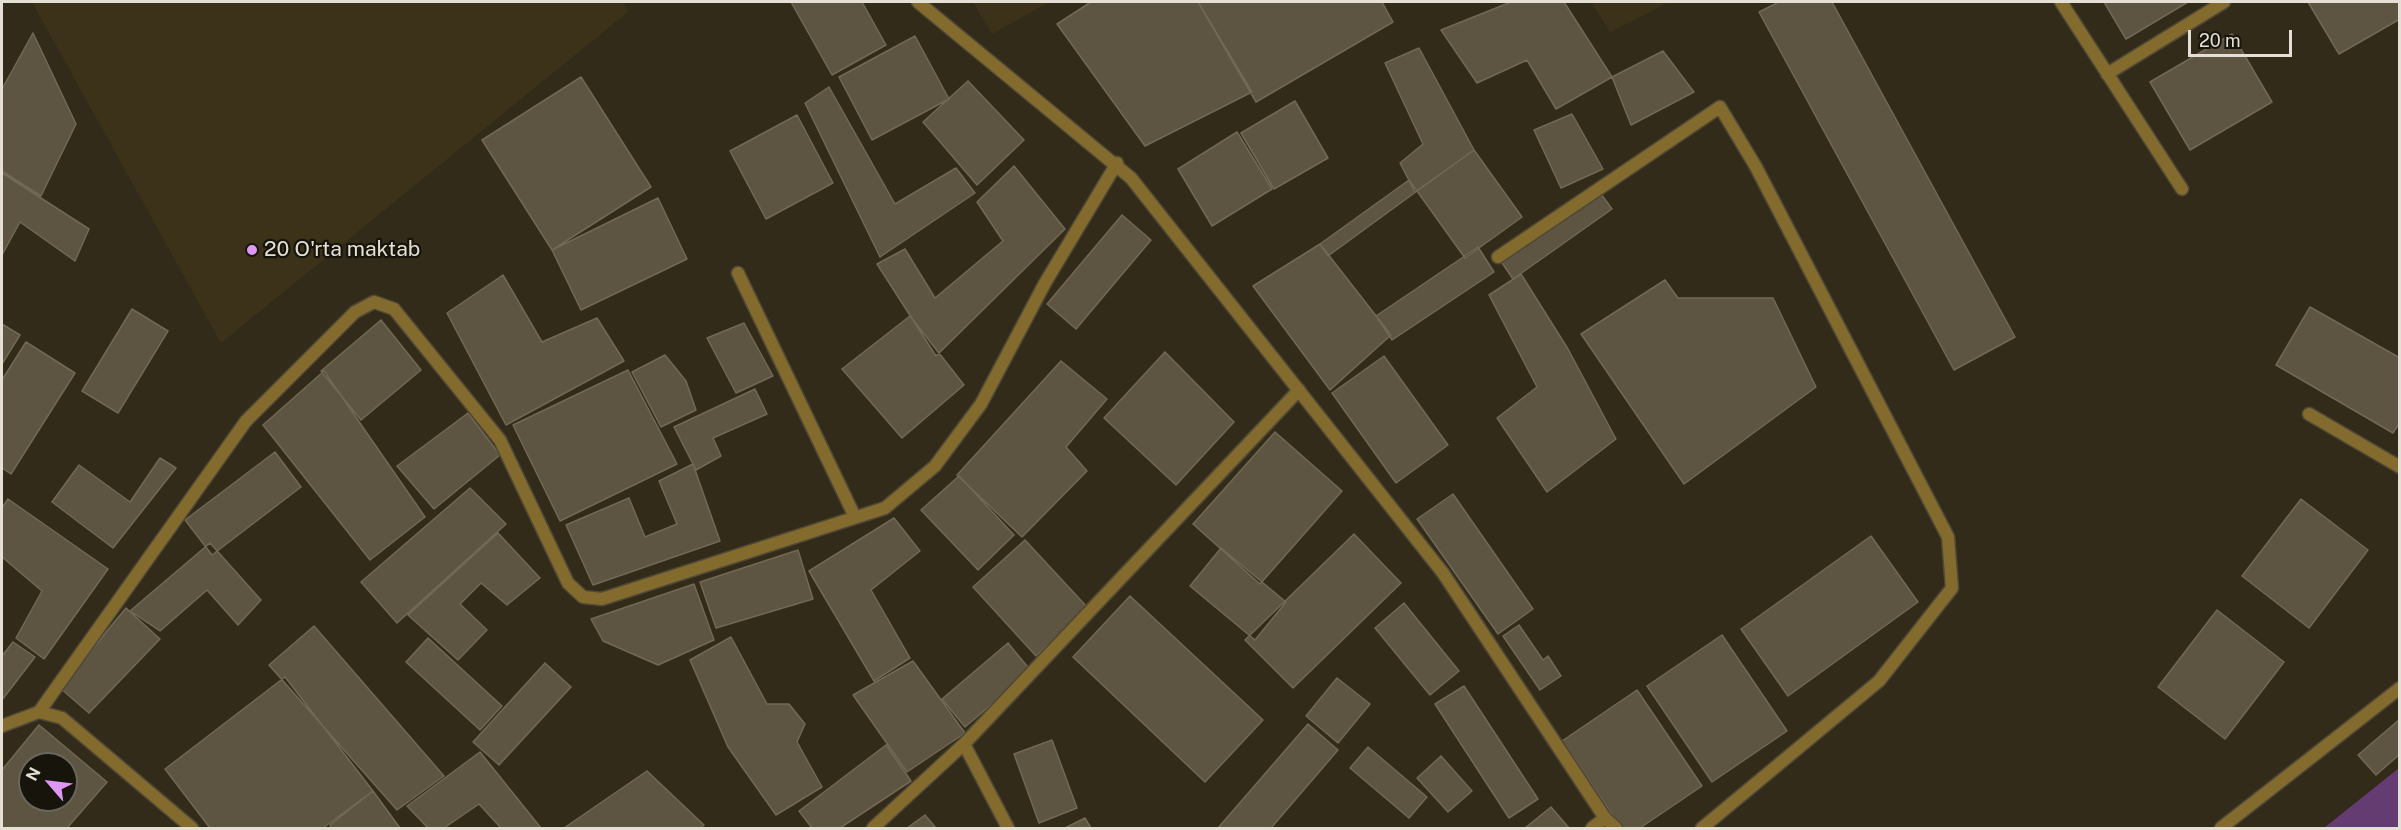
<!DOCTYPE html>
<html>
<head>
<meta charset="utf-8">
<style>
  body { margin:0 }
  #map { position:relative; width:2401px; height:830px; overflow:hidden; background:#332b19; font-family:"Public Sans",sans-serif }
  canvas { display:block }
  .frame { position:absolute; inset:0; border:3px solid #e5e0d5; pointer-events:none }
  .north { position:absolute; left:18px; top:752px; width:60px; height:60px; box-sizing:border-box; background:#17140c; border:2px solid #69665c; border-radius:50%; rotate:298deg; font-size:16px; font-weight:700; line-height:24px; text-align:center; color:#e5e0d5 }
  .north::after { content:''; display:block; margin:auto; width:21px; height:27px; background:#de98f3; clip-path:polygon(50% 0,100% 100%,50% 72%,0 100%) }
  .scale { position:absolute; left:2188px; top:30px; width:104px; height:27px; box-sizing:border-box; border:3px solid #e5e0d5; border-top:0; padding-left:8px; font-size:18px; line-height:21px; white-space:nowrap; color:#e5e0d5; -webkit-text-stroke:4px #17140c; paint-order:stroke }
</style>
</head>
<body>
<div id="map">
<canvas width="2401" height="830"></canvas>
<div class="frame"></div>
<div class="north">N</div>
<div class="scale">20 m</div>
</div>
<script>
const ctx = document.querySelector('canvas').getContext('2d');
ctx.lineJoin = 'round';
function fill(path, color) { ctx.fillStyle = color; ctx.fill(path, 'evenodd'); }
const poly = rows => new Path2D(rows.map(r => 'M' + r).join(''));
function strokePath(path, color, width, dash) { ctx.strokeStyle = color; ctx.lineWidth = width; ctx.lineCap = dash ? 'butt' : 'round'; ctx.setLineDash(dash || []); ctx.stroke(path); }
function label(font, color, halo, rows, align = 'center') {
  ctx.font = font + ' "Public Sans",sans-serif'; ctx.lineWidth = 4.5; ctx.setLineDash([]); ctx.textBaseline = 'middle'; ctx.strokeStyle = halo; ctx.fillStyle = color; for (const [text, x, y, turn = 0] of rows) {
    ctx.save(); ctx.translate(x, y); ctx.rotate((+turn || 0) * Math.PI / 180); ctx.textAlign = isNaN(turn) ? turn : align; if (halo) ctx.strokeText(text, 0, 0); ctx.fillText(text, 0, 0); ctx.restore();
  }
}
fill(poly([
  [32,2,623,2,628,12,221,343],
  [973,2,1049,2,992,34],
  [1591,2,1669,2,1610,32]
]), '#3c3219');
fill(poly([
  [2399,768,2399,828,2324,828]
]), '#653c71');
const building = poly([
  [791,2,862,2,886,45,832,75,791,2],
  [1091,2,1198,2,1252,92,1145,146,1057,24,1091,2],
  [1198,2,1382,2,1393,22,1256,102,1198,2],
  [1511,2,1564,2,1612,77,1556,109,1527,60,1477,83,1441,30,1511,2],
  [1779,2,1832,2,2015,337,1954,370,1759,12,1779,2],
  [2104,2,2188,2,2126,39,2104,2],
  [2308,2,2400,2,2400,19,2339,54,2308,2],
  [33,33,76,124,41,196,2,171,2,89,33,33],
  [2232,34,2272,102,2190,150,2150,82,2232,34],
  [915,36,949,99,872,140,839,77,915,36],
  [1419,48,1474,150,1415,192,1400,163,1423,144,1385,63,1419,48],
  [1663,51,1694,92,1631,125,1612,77,1663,51],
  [581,77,651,187,552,250,482,140,581,77],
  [968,81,1024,140,977,185,923,122,968,81],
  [829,87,895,204,956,168,975,193,880,257,805,103,829,87],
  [1295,101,1328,158,1274,189,1241,133,1295,101],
  [1572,114,1603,169,1561,188,1534,130,1572,114],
  [797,115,833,183,766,219,730,151,797,115],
  [1237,132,1272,189,1212,226,1178,169,1237,132],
  [1474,150,1522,217,1465,258,1417,191,1474,150],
  [1014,166,1065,229,936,356,877,264,905,249,935,298,1003,241,977,202,1014,166],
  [2,173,89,229,75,261,20,222,2,255,2,173],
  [1409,180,1417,191,1328,256,1320,244,1409,180],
  [1596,187,1612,209,1513,279,1498,257,1596,187],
  [658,198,687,259,581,310,552,250,658,198],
  [1122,215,1151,240,1076,329,1047,304,1122,215],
  [1320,244,1391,335,1330,390,1253,286,1320,244],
  [1478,247,1494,272,1392,340,1376,316,1478,247],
  [1521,274,1568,349,1616,439,1547,492,1497,418,1537,387,1489,295,1521,274],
  [503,275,542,342,597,318,624,361,506,425,447,313,503,275],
  [1665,280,1678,298,1773,298,1816,387,1684,484,1581,334,1665,280],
  [2310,307,2400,358,2400,422,2393,433,2276,365,2310,307],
  [132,309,168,331,118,413,82,391,132,309],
  [910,316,964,385,902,438,842,369,910,316],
  [381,320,421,370,361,420,321,371,381,320],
  [744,323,773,376,736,393,707,338,744,323],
  [2,324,20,335,2,364,2,324],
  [26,342,75,373,11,474,2,468,2,380,26,342],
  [1165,352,1234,422,1176,485,1104,418,1165,352],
  [665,355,686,381,696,410,661,427,632,372,665,355],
  [1384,356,1448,445,1396,483,1332,393,1384,356],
  [1061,361,1107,399,1066,447,1087,471,1022,537,957,475,1061,361],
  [628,370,677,464,560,521,513,425,628,370],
  [324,371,425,517,370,560,263,425,324,371],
  [755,389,767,414,713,438,721,456,696,470,674,427,755,389],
  [468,413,500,455,434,509,397,466,468,413],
  [1275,432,1342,491,1260,584,1193,524,1275,432],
  [275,452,301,487,212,555,185,520,275,452],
  [160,458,176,468,113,548,52,502,79,465,130,502,160,458],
  [693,464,720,541,593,585,566,525,629,498,645,537,677,524,659,481,693,464],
  [959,476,1014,535,978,570,921,510,959,476],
  [470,488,506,524,397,623,361,582,470,488],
  [1453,494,1533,609,1498,634,1417,519,1453,494],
  [8,499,108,569,44,659,16,638,42,591,2,557,2,508,8,499],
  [2301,499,2368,550,2309,628,2242,576,2301,499],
  [894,518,920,551,871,590,910,658,874,681,809,571,894,518],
  [498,533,540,578,507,605,481,583,460,604,487,630,458,660,408,615,498,533],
  [1354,534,1401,583,1293,688,1245,640,1354,534],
  [1871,536,1918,602,1788,696,1741,629,1871,536],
  [1025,540,1088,608,1036,656,973,587,1025,540],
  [210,543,261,600,238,625,207,590,160,631,130,611,210,543],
  [1221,548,1286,602,1255,640,1190,586,1221,548],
  [798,550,813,599,716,628,700,582,798,550],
  [694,584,714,640,658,665,603,641,591,619,694,584],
  [1130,596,1263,720,1205,782,1073,657,1130,596],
  [1404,603,1459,671,1430,695,1375,628,1404,603],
  [126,608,160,639,89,713,60,688,126,608],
  [2217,610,2284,662,2225,739,2158,687,2217,610],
  [1519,625,1543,660,1548,656,1561,676,1540,690,1503,636,1519,625],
  [314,626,444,776,397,810,269,665,314,626],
  [1722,635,1787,731,1712,782,1647,686,1722,635],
  [731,637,767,704,789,704,805,724,797,742,822,787,776,815,728,747,690,660,731,637],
  [428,638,502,706,480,730,406,662,428,638],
  [13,642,35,657,2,700,2,656,13,642],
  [1008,643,1031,671,965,727,942,699,1008,643],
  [913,661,965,733,907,772,853,695,913,661],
  [545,663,571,687,499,765,473,742,545,663],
  [285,677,373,791,323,828,210,828,165,769,285,677],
  [1337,678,1370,704,1338,743,1306,716,1337,678],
  [1464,686,1538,799,1509,818,1435,704,1464,686],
  [1637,690,1702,786,1640,828,1621,828,1562,741,1637,690],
  [2400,719,2400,754,2376,775,2358,755,2400,719],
  [1308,724,1338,750,1271,828,1218,828,1308,724],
  [39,725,107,782,67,828,2,828,2,770,39,725],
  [30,764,66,764,66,800,30,800,30,764],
  [1052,740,1077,808,1039,823,1014,754,1052,740],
  [886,745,911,781,840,828,812,828,799,811,886,745],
  [1368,747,1427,797,1409,818,1350,768,1368,747],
  [480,752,541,828,501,828,479,804,444,828,428,828,407,806,480,752],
  [1441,756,1472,791,1448,812,1417,778,1441,756],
  [647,771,704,825,700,828,564,828,647,771],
  [373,791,400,828,331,828,330,825,373,791],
  [1551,807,1569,828,1525,828,1551,807],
  [925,815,936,828,907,828,925,815],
  [1085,818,1091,828,1065,828,1085,818]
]);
fill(building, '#5d5542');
strokePath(building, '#716855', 1.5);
const minor = poly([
  [2061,2,2182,189],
  [2107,74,2224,2],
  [1498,257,1720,107,1756,167,1948,537,1952,588,1879,681,1702,828],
  [738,273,855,517],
  [2309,414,2400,467],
  [2,726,39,712],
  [964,744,1008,828],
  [192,828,62,718,39,712,246,421,355,312,374,302,394,309,500,440,568,583,583,597,602,599,885,508,935,466,981,404,1045,283,1117,163],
  [873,828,964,744,1299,390],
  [1592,828,1605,818],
  [2221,828,2400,688]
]);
const tertiary = poly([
  [918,2,1131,178,1443,573,1605,818,1616,828]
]);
strokePath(minor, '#4f4837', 15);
strokePath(tertiary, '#4f4837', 15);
strokePath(minor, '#836a2d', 12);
strokePath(tertiary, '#836a2d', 12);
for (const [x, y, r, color] of [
  [252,250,6,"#de98f3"]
]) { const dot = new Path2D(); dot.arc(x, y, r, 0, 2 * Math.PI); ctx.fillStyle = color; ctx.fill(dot); strokePath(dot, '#17140c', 2); }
label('21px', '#e5e0d5', '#17140c', [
  ["20 O'rta maktab",264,250]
], 'left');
</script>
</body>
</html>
